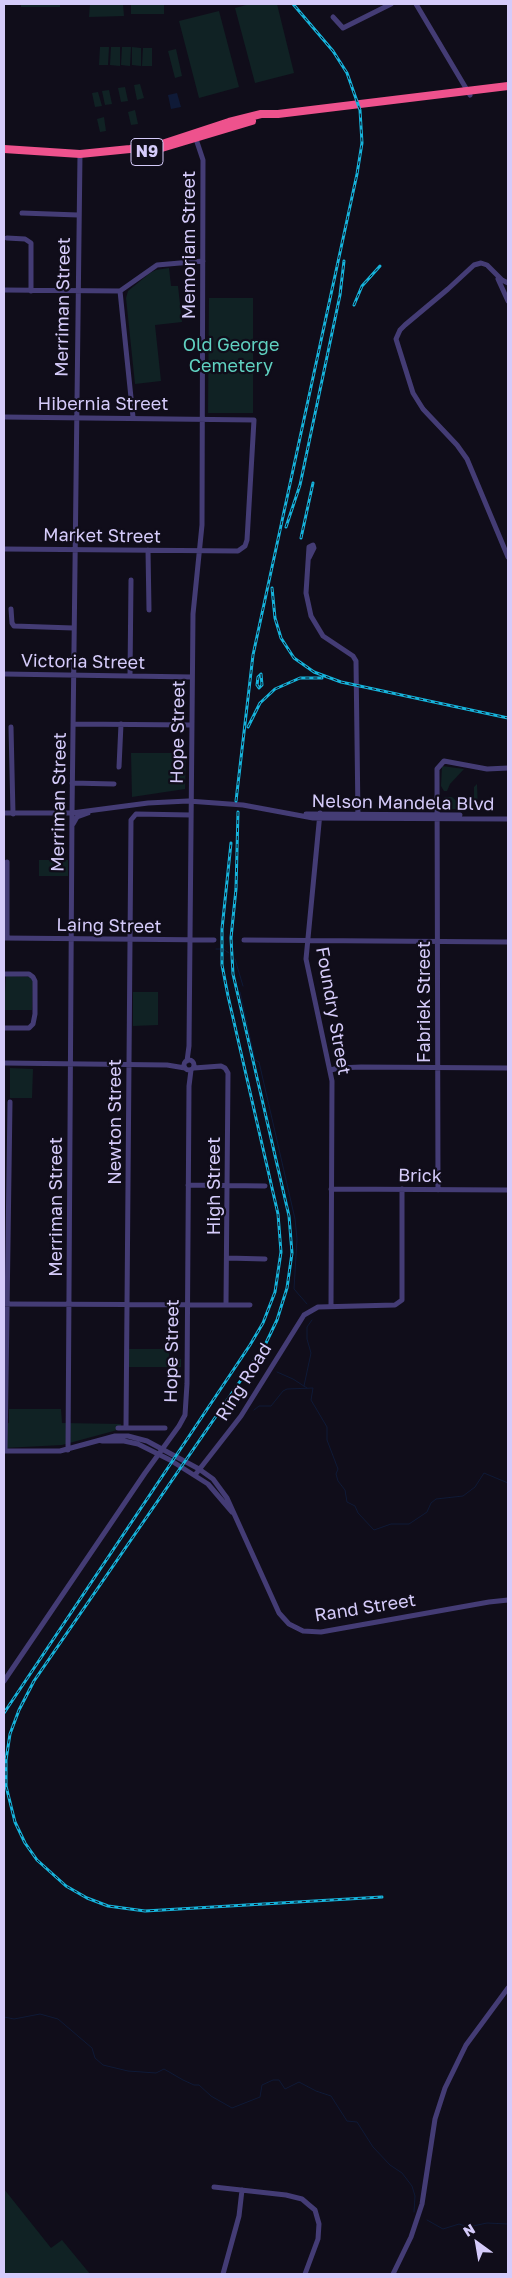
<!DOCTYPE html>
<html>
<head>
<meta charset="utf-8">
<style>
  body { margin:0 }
  #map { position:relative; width:512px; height:2278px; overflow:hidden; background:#100d1a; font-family:"Golos Text",sans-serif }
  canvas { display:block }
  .frame { position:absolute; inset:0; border:5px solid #d5cbfa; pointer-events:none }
  .north { position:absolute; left:452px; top:2218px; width:50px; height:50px; -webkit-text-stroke:4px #100d1a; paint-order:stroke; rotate:328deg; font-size:14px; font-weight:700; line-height:20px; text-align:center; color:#d5cbfa }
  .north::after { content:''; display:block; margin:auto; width:18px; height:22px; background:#d5cbfa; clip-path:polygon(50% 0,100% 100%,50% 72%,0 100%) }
</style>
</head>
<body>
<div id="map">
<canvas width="512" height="2278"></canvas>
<div class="frame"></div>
<div class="north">N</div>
</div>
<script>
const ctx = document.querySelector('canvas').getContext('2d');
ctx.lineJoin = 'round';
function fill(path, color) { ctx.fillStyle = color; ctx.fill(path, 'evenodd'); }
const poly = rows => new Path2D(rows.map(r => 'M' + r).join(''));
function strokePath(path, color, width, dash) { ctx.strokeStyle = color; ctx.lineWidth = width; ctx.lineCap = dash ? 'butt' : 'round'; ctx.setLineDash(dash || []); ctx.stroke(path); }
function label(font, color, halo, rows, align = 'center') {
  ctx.font = font + ' "Golos Text",sans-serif'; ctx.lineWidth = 4.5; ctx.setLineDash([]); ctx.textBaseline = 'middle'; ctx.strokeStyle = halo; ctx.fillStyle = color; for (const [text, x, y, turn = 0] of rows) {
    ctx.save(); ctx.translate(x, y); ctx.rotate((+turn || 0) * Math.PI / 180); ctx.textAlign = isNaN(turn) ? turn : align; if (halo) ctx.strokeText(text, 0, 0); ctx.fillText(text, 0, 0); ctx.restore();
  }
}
fill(poly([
  [21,4,60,4,60,7,21,7],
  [90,4,123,4,124,16,89,17],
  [131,4,164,4,164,14,131,14],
  [250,4,277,4,294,73,255,83,235,8],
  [219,11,239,87,199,98,179,21],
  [100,47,109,47,108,65,99,65],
  [111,47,120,47,120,66,110,65],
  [122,47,131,47,130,66,121,65],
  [132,47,141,48,141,66,132,65],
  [143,48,152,48,152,66,142,66],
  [176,49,182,76,175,78,168,51],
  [140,84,144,98,137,100,134,85],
  [125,87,128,101,121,102,118,88],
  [109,90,112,104,105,105,102,91],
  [98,92,102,106,95,107,92,93],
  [135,110,138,124,131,125,128,112],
  [104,117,106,131,100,132,97,119],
  [169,268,171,286,178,286,182,322,155,325,161,381,135,384,126,298,128,291,150,273,156,270],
  [209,298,253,298,253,413,208,413],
  [131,753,186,753,185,789,132,797],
  [442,766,464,769,450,784,447,791,444,791,441,786],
  [477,784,478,810,471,810,468,806,474,799,474,787],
  [445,797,452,797,463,807,462,809,444,809,441,801],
  [39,860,68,860,68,876,39,876],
  [6,976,31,977,33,982,32,1010,4,1010],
  [133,992,158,992,158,1025,133,1026],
  [10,1068,33,1069,32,1098,10,1098],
  [129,1349,169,1349,169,1359,181,1359,181,1367,129,1367],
  [9,1409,61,1409,62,1423,121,1424,121,1429,62,1445,4,1448,4,1423,9,1423],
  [4,2189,51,2248,62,2240,90,2274,4,2274]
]), '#102224');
fill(poly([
  [177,93,181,107,171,109,168,95]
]), '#0f1a37');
strokePath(poly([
  [216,949,220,949],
  [223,949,229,953],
  [235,959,243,986],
  [240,992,255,1060,259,1062,295,1219,297,1239,294,1289,307,1304],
  [277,1372,293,1379,307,1388],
  [304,1386,311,1353,307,1339,307,1327,312,1320],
  [254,1410,259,1406,271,1406,283,1391,287,1389,313,1388,311,1400,327,1427,327,1440,338,1469,336,1474,338,1481,345,1490,347,1502,355,1506,358,1513,374,1530,391,1524,409,1524,427,1512,431,1503,436,1499,463,1496,475,1487,484,1473,508,1483],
  [4,2017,14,2019,40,2014,58,2019,92,2048,95,2058,103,2065,128,2071,156,2073,164,2069,183,2080,194,2085,199,2085,211,2096,232,2108,260,2097,262,2085,273,2080,279,2080,285,2089,299,2082,316,2091,331,2096,347,2121,357,2122,373,2147,390,2165,402,2173,412,2186,415,2196,414,2212],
  [427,2220,443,2229,459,2224,468,2227,487,2223,508,2224]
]), '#0f1a37', 1);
strokePath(poly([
  [416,4,470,95],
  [333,17,343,28,391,4],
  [22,213,78,215],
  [7,238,25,239,31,243,31,291],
  [498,279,508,301],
  [508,283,502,280,487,265,481,263,474,265,448,289,405,325,400,330,396,339,413,393,423,409,457,445,467,459,508,557],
  [4,290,120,291,157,265,203,261],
  [120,291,133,417],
  [4,417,254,420,247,540,245,546,238,551,4,549],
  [148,550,149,610],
  [309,558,314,548,313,545,309,547,306,593,311,616,323,636,353,656,356,661,358,817],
  [11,609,12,623,14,626,73,628],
  [4,674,192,677],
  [130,676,131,580],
  [73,724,192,725],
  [11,727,13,814],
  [119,767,121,724],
  [72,783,114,784],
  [4,813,72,813,148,803,188,801,243,805,313,818,508,819],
  [320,813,306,959,332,1081,331,1305],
  [306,814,460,815],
  [73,824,77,817,88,813],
  [4,938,214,940],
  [7,938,7,862],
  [244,940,508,942],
  [4,974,29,974,33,977,35,981,35,1014,33,1024,29,1028,4,1028],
  '184 1065a5 5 0 1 1 10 0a5 5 0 1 1-10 0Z',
  [187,1061,189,1046,193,614,202,525,203,160,195,136],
  [4,1063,167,1065,185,1068],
  [194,1068,221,1066,225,1068,228,1073,226,1304],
  [331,1070,338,1068,361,1067,508,1068],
  [188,1185,265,1186],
  [331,1189,508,1190],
  [438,1190,437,769,444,761,487,769,508,768],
  [227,1258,265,1259],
  [4,1304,250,1305],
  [126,1426,131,820,136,814,191,815],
  [118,1428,165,1428],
  [102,1441,124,1441,138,1444,170,1460,208,1484,232,1512],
  [68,1450,72,813,80,154],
  [4,1451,60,1451,115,1436,128,1436,147,1441,199,1469,213,1479,227,1498,279,1613,289,1624,303,1631,321,1632,489,1602,508,1600],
  [5,1451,10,1102],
  [195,1475,241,1416,304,1315,318,1307,395,1305,402,1300,402,1189],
  [4,1681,145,1473,179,1426,185,1415,187,1384,189,1086,191,1070],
  [214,2187,286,2195,302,2199,309,2205,315,2210,319,2224,318,2239,305,2274],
  [223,2274,239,2216,242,2190],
  [393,2274,411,2237,422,2204,435,2119,445,2088,466,2045,508,1988]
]), '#443c75', 5);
strokePath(poly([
  [4,149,80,154,130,149,162,144,229,122,261,114,278,114,508,86],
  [155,150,252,121]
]), '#ee528d', 8);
const rail = poly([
  [354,305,362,286,380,266],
  [286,527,300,485,340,295,344,261],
  [301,538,313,483],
  [272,588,275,618,281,638,294,658,314,672,341,682,508,718],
  [261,674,262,685,259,688,257,685,258,677,261,674],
  [248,727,260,703,275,689,300,678,322,678],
  [236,801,253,655,357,174,362,143,360,110,347,73,333,51,293,4],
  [238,812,236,889,231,938,233,974,289,1216,292,1253,287,1288,277,1320,265,1345,34,1681,19,1710,10,1734,6,1760,6,1786,15,1822,25,1843,37,1860,66,1886,87,1898,108,1906,145,1911,382,1897],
  [4,1713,250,1345,263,1323,275,1292,281,1252,278,1214,228,996,222,965,222,929,231,843]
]);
strokePath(rail, '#16b3db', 3);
strokePath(rail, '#100d1a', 1, [4]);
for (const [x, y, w] of [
  [147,152,32]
]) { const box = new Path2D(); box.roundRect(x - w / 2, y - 13.5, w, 27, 4); ctx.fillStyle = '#100d1a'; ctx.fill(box); strokePath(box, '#d5cbfa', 1); }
label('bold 16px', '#d5cbfa', null, [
  ["N9",147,152]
]);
label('18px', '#d5cbfa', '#100d1a', [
  ["Memoriam Street",189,245,-90],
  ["Merriman Street",63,307,-89],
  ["Hibernia Street",103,404],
  ["Market Street",102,536,1],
  ["Victoria Street",83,662,1],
  ["Hope Street",178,732,-89],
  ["Merriman Street",59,802,-89],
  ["Nelson Mandela Blvd",403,803,1],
  ["Laing Street",109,926,1],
  ["Fabriek Street",424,1002,-90],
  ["Foundry Street",333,1011,80],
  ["Newton Street",115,1122,-90],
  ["Brick",420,1176,1],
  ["High Street",214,1186,-90],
  ["Merriman Street",56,1207,-90],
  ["Hope Street",172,1351,-89],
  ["Ring Road",244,1382,-58],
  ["Rand Street",365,1608,-9]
]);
label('18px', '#60d1c1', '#100d1a', [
  ["Old George",231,345],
  ["Cemetery",231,366]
]);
</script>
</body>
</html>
